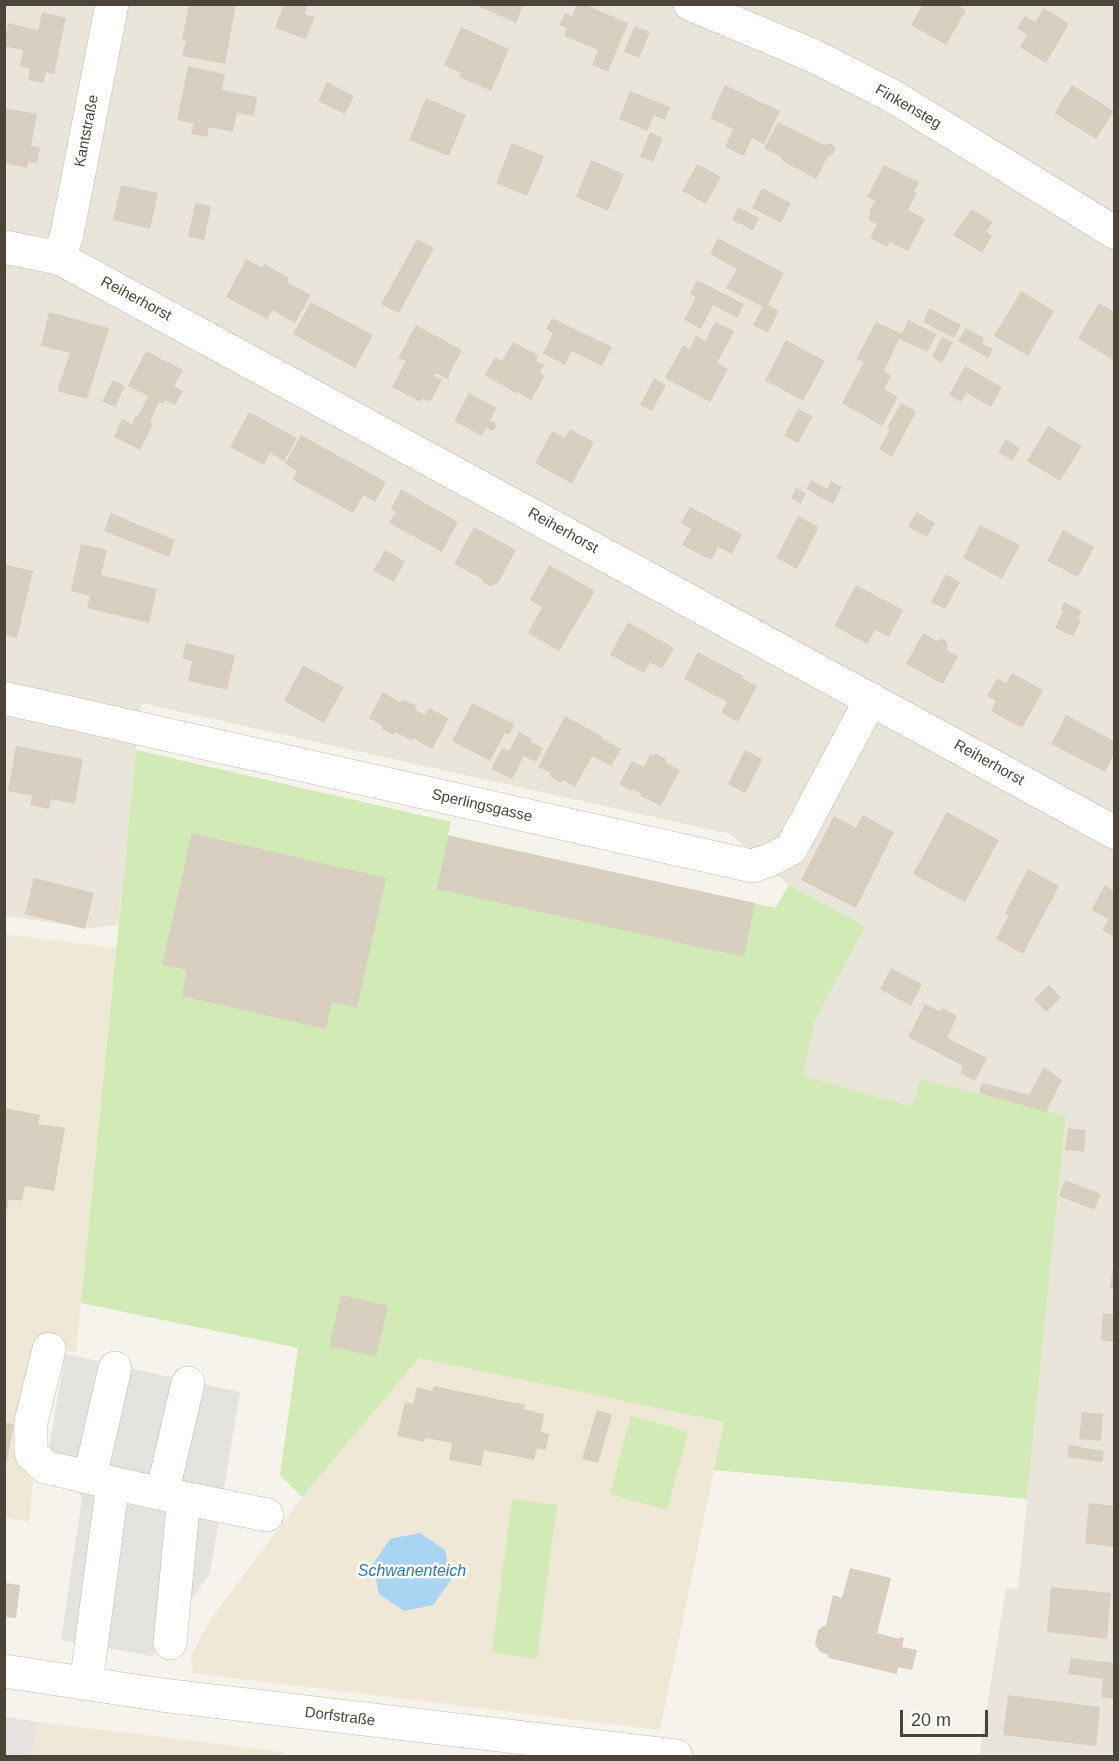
<!DOCTYPE html>
<html>
<head>
<meta charset="utf-8">
<style>
  body { margin:0 }
  #map { position:relative; width:1119px; height:1761px; overflow:hidden; background:#f6f3ec; font-family:Helvetica,sans-serif }
  canvas { display:block }
  .frame { position:absolute; inset:0; border:6px solid #4b4439; pointer-events:none }
  .scale { position:absolute; left:900px; top:1710px; width:88px; height:27px; box-sizing:border-box; border:3px solid #4b4439; border-top:0; padding-left:8px; font-size:18px; line-height:21px; white-space:nowrap; color:#4b4439; -webkit-text-stroke:4px #fff; paint-order:stroke }
</style>
</head>
<body>
<div id="map">
<canvas width="1119" height="1761"></canvas>
<div class="frame"></div>
<div class="scale">20 m</div>
</div>
<script>
const ctx = document.querySelector('canvas').getContext('2d');
ctx.lineJoin = 'round';
function fill(path, color) { ctx.fillStyle = color; ctx.fill(path, 'evenodd'); }
const poly = rows => new Path2D(rows.map(r => 'M' + r).join(''));
function strokePath(path, color, width, dash) { ctx.strokeStyle = color; ctx.lineWidth = width; ctx.lineCap = dash ? 'butt' : 'round'; ctx.setLineDash(dash || []); ctx.stroke(path); }
function label(font, color, halo, rows, align = 'center') {
  ctx.font = font + ' Helvetica,sans-serif'; ctx.lineWidth = 5; ctx.setLineDash([]); ctx.textBaseline = 'middle'; ctx.strokeStyle = halo; ctx.fillStyle = color; for (const [text, x, y, turn = 0] of rows) {
    ctx.save(); ctx.translate(x, y); ctx.rotate((+turn || 0) * Math.PI / 180); ctx.textAlign = isNaN(turn) ? turn : align; if (halo) ctx.strokeText(text, 0, 0); ctx.fillText(text, 0, 0); ctx.restore();
  }
}
fill(poly([
  [5,5,1114,5,1114,1756,979,1756,1006,1588,1018,1589,1066,1117,921,1080,913,1106,802,1076,815,1021,865,926,789,885,730,834,141,703,118,925,89,928,5,916]
]), '#eae5da');
fill(poly([
  [4,934,116,948,76,1352,48,1347,29,1522,4,1517],
  [419,1358,724,1422,660,1730,193,1673,191,1656,210,1620,302,1497],
  [38,1722,284,1752,284,1756,31,1756]
]), '#efe8d6');
fill(poly([
  [136,750,451,822,448,835,775,908,789,885,865,926,815,1021,803,1076,912,1106,921,1079,1066,1116,1027,1499,714,1470,724,1422,419,1358,302,1497,280,1475,298,1348,81,1303],
  [631,1416,688,1432,667,1510,610,1494],
  [512,1499,557,1505,537,1659,492,1652]
]), '#d2eab5');
fill(poly([
  [65,1354,240,1392,210,1573,152,1656,61,1640,82,1498,49,1448],
  [5,1717,38,1722,31,1756,5,1756]
]), '#e5e3e0');
fill(poly([
  [420,1533,445,1550,451,1580,433,1605,404,1611,379,1594,373,1564,390,1539]
]), '#a9d4f2');
fill(poly([
  [189,4,236,4,225,64,182,56,186,41,182,40],
  [284,4,308,4,305,14,315,17,306,39,275,28],
  [479,4,524,4,516,23,478,6],
  [577,4,584,4,628,23,608,72,592,65,598,50,564,36,567,28,559,25,565,13,572,16],
  [923,4,956,4,966,10,946,45,911,25],
  [1044,8,1069,24,1046,63,1020,47,1027,35,1017,28,1025,16,1035,22],
  [42,12,66,18,54,74,46,72,43,83,28,80,30,69,20,66,23,50,4,46,8,23,38,30],
  [635,26,650,32,639,58,624,52],
  [461,27,509,49,491,91,459,77,461,73,444,65],
  [188,66,225,74,222,90,257,97,254,116,237,113,233,132,209,127,207,137,191,134,194,124,177,120],
  [327,82,354,96,345,114,318,101],
  [725,85,780,111,764,144,752,138,744,156,725,147,733,129,710,118],
  [1072,85,1114,111,1096,139,1054,113],
  [630,91,670,107,665,120,654,115,647,131,619,119],
  [426,98,466,115,449,156,409,140],
  [4,108,37,114,31,146,40,148,37,163,28,162,27,168,4,163],
  [778,122,824,145,830,143,836,147,833,154,828,156,816,179,781,160,782,158,764,148],
  [650,132,663,138,653,162,640,157],
  [512,143,544,156,527,196,496,183],
  [591,160,624,174,608,211,576,197],
  [697,164,721,177,706,204,682,191],
  [884,165,919,182,914,192,917,193,908,210,925,219,908,251,890,242,887,247,870,238,877,224,869,220,870,210,875,201,867,197],
  [121,185,158,193,150,229,113,220],
  [762,188,791,203,781,223,752,208],
  [195,203,211,206,204,240,188,237],
  [738,207,759,218,753,230,732,220],
  [972,209,993,222,986,232,992,236,982,253,953,235],
  [718,238,784,273,768,305,779,311,768,333,753,325,763,307,726,288,737,269,710,254],
  [417,239,434,248,399,313,381,304],
  [246,259,262,268,264,264,289,278,287,282,311,295,295,323,272,310,267,319,226,297],
  [697,280,744,304,737,318,713,305,701,329,684,320,696,297,690,294],
  [1021,291,1054,311,1028,356,994,336],
  [311,302,373,335,355,368,293,334],
  [1099,303,1114,312,1114,361,1078,338],
  [929,308,961,325,954,338,923,322],
  [49,312,109,328,87,399,57,391,70,353,41,346],
  [552,318,612,347,602,366,572,351,565,365,543,353,553,333,546,329],
  [908,320,937,334,927,352,899,339,884,371,891,376,884,389,898,397,882,426,842,403,864,362,856,359,876,322,902,334],
  [715,322,734,331,717,363,728,369,710,402,665,378,683,345,690,349,696,336,705,341],
  [416,325,462,350,448,377,450,378,449,380,436,373,434,376,442,380,430,402,422,398,420,402,392,387,406,361,398,358],
  [966,328,984,338,982,343,993,349,988,358,958,341],
  [942,337,953,342,942,363,932,357],
  [786,340,825,361,803,401,765,380],
  [513,342,538,355,536,361,544,365,540,373,545,376,531,400,518,392,517,394,485,375,495,357,502,361],
  [146,351,183,370,174,386,183,391,175,405,165,400,163,404,159,402,150,422,153,424,140,450,114,437,122,419,132,424,136,416,138,417,148,396,128,386],
  [965,366,1002,387,991,407,966,393,961,402,949,395],
  [654,378,666,385,652,411,640,405],
  [113,380,125,386,115,407,102,401],
  [469,393,497,408,490,420,497,424,493,431,486,428,482,436,454,421],
  [901,403,916,412,892,457,879,449,890,430,887,428],
  [798,409,813,416,798,443,784,436],
  [249,412,297,438,284,461,270,453,264,465,230,447],
  [1048,426,1082,446,1060,481,1027,461],
  [570,429,594,442,572,484,535,463,552,431,565,438],
  [301,435,386,482,375,502,363,495,353,513,293,480,297,471,285,464],
  [1006,439,1020,448,1012,461,998,452],
  [811,480,827,489,831,481,842,487,833,504,806,489],
  [796,488,806,493,801,504,791,498],
  [401,489,458,522,442,552,389,523,396,512,391,509],
  [690,507,742,534,732,554,718,547,711,560,682,545,691,529,681,523],
  [916,512,935,523,927,537,908,527],
  [111,513,175,540,169,557,104,531],
  [798,516,819,527,797,569,776,558],
  [980,525,1020,545,1002,579,963,558],
  [474,527,516,550,498,583,490,586,483,582,482,579,454,564],
  [1063,530,1094,547,1078,577,1047,561],
  [81,544,107,550,101,575,157,589,149,623,87,608,90,596,71,591],
  [385,550,405,561,394,582,373,571],
  [4,564,33,571,17,638,4,635],
  [549,565,595,591,559,651,528,633,542,607,530,600],
  [946,574,960,582,945,609,931,602],
  [856,585,903,610,889,637,875,630,867,644,834,626],
  [1064,602,1082,611,1078,619,1081,620,1073,636,1055,628,1063,611,1061,609],
  [628,622,674,648,662,669,650,662,644,673,610,655],
  [923,633,937,641,941,638,947,642,948,647,946,650,958,656,943,684,906,664],
  [186,643,235,655,227,690,188,681,192,661,182,658],
  [698,652,743,676,742,678,757,686,738,722,721,713,727,702,684,679],
  [303,665,344,687,324,723,284,701],
  [1012,673,1043,690,1022,728,991,711,996,701,987,696,997,678,1006,683],
  [383,692,400,702,405,700,415,705,416,710,425,715,429,708,449,718,432,749,413,738,412,741,395,732,393,735,382,729,383,726,369,718],
  [472,703,515,724,509,735,505,733,490,761,452,741],
  [1066,715,1114,741,1114,754,1105,772,1051,744],
  [565,716,602,736,601,738,621,749,611,766,592,756,575,787,563,780,561,783,549,776,551,773,538,767],
  [519,732,532,739,531,742,543,748,536,762,524,756,512,779,491,769,502,748,509,751],
  [16,746,83,759,75,804,51,799,49,809,30,805,32,796,8,791],
  [745,750,763,759,745,793,728,784],
  [655,753,667,759,665,762,680,770,661,806,641,796,642,794,632,789,631,791,619,784,632,761,644,767,650,754,654,756],
  [947,812,999,840,965,902,913,874],
  [863,815,894,832,856,908,801,880,834,816,856,828],
  [192,833,386,878,357,1008,332,1002,326,1029,182,996,187,970,162,965],
  [448,836,755,903,744,957,437,889],
  [1028,869,1059,886,1023,954,996,939,1009,915,1005,913],
  [34,878,94,893,85,929,25,914],
  [1105,885,1114,891,1114,937,1102,930,1108,919,1091,910],
  [891,968,922,984,911,1006,880,989],
  [1049,985,1061,998,1046,1012,1034,999],
  [925,1004,940,1011,942,1008,957,1016,947,1038,987,1058,975,1081,960,1073,963,1066,908,1037],
  [1044,1067,1062,1080,1046,1112,979,1093,982,1083,1029,1095],
  [4,1108,40,1115,38,1124,65,1128,54,1191,25,1186,22,1201,9,1199,6,1215],
  [1068,1128,1086,1130,1084,1152,1065,1150],
  [1065,1180,1101,1194,1094,1210,1059,1196],
  [1113,1267,1114,1267,1114,1289,1110,1288],
  [341,1295,388,1306,376,1357,329,1346],
  [1103,1313,1114,1314,1114,1342,1101,1340],
  [434,1386,525,1405,524,1409,544,1414,541,1432,549,1434,546,1450,537,1448,534,1460,484,1450,481,1466,449,1460,452,1443,426,1438,424,1442,397,1436,405,1402,413,1404,417,1387,432,1391],
  [597,1410,612,1415,598,1463,582,1459],
  [1082,1412,1103,1414,1101,1441,1079,1439],
  [4,1423,14,1424,6,1466,4,1466],
  [1069,1445,1104,1451,1102,1462,1067,1457],
  [1089,1503,1114,1506,1114,1547,1085,1543],
  [850,1568,891,1578,877,1633,899,1639,900,1637,904,1638,902,1647,917,1650,912,1670,898,1667,897,1674,829,1658,827,1654,820,1652,815,1644,818,1630,826,1625,833,1595,842,1598],
  [4,1583,20,1585,16,1618,4,1617],
  [1051,1587,1111,1593,1107,1639,1047,1632],
  [1071,1658,1114,1663,1114,1699,1101,1697,1103,1679,1068,1674],
  [1008,1695,1100,1707,1096,1746,1003,1735]
]), '#d8cfc1');
const minor = poly([
  [690,4,814,56,894,97,1114,232],
  [4,247,59,258,1114,832],
  [59,258,67,234,112,4],
  [4,698,752,866,770,860,791,849,871,699],
  [49,1349,31,1422,31,1453,45,1467,113,1483,86,1684],
  [90,1477,115,1368],
  [113,1483,162,1494,188,1383],
  [164,1494,267,1515],
  [170,1643,184,1498],
  [4,1671,162,1695,676,1756]
]);
strokePath(minor, '#c2bbae', 34);
strokePath(minor, '#fff', 33);
label('15px', '#4b4439', '#fff', [
  ["Finkensteg",908,107,30],
  ["Kantstraße",87,131,-79],
  ["Reiherhorst",136,299,28],
  ["Reiherhorst",563,531,29],
  ["Reiherhorst",989,763,29],
  ["Sperlingsgasse",482,806,13],
  ["Dorfstraße",340,1717,7]
]);
label('italic 16px', '#2e7ab2', '#fff', [
  ["Schwanenteich",412,1572]
]);
</script>
</body>
</html>
